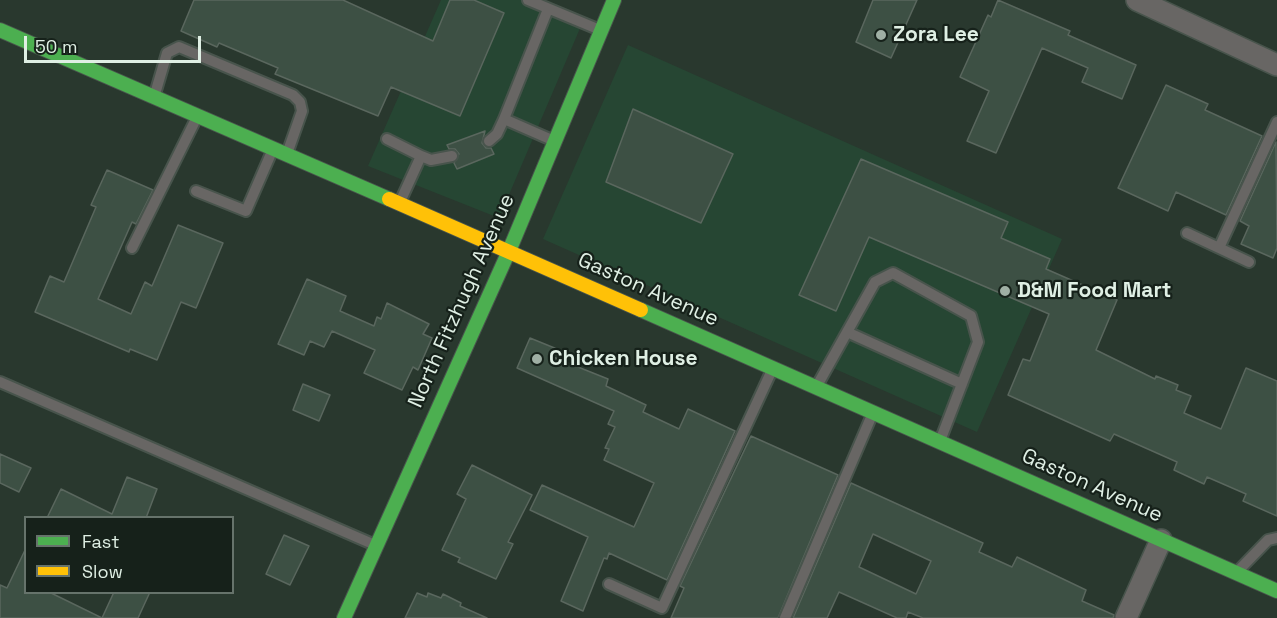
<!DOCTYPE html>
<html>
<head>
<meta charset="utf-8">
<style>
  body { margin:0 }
  #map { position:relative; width:1277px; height:618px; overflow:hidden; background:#29382e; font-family:"Space Grotesk",sans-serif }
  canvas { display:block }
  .legend { position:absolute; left:24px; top:516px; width:210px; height:78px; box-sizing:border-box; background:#16211a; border:2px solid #66736b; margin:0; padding:8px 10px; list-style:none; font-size:18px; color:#dfefe4 }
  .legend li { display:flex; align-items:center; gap:12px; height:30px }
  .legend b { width:30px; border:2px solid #66736b }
  .scale { position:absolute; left:24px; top:36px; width:177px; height:27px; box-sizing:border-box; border:3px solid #dfefe4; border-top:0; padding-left:8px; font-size:18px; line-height:21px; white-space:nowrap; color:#dfefe4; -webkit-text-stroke:4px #16211a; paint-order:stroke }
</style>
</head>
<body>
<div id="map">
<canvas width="1277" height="618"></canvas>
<ul class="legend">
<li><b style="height:8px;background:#4caf50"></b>Fast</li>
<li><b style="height:8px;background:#ffc107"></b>Slow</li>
</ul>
<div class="scale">50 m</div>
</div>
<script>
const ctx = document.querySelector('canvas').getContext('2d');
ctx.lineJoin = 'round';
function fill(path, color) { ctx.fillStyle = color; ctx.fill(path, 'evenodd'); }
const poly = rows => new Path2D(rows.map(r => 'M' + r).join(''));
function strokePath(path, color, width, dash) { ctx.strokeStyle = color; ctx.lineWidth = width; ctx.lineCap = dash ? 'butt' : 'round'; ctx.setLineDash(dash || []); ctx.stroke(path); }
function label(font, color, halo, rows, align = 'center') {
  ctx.font = font + ' "Space Grotesk",sans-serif'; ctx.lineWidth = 4.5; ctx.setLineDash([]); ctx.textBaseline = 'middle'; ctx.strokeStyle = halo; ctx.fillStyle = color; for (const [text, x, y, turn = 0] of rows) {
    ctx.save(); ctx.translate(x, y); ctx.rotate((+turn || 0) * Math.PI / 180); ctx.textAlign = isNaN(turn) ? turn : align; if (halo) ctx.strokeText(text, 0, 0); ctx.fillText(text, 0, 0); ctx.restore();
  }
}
fill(poly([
  [441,0,522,0,581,26,499,218,368,166],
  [628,45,1062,239,977,432,543,239]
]), '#264633');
const building = poly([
  [194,0,343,0,433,41,450,0,474,0,504,13,460,116,391,87,378,116,275,74,278,68,219,43,217,47,181,31,194,0],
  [873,0,917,0,891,58,856,42,873,0],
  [998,0,1070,31,1068,35,1136,65,1122,99,1082,82,1088,68,1042,48,996,153,967,141,989,91,960,77,988,15,991,17,998,0],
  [1166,85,1208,104,1205,110,1262,136,1226,215,1176,192,1168,211,1118,188,1166,85],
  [633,109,733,154,701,223,606,182,633,109],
  [485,131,482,143,486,148,491,148,494,154,457,169,454,163,459,154,455,149,449,149,447,145,485,131],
  [1276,142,1277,248,1273,258,1241,244,1249,226,1240,221,1276,142],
  [861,159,1008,222,1001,238,1050,259,1046,269,1117,300,1096,350,1155,379,1156,376,1178,385,1176,390,1191,396,1184,413,1221,429,1246,368,1277,381,1277,516,1243,501,1246,494,1207,477,1204,484,1174,470,1177,462,1114,434,1110,441,1008,395,1023,359,1030,361,1049,314,869,237,836,311,799,295,861,159],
  [107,170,153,190,136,224,132,222,98,299,131,314,145,282,152,286,178,225,223,243,196,308,181,302,157,360,130,349,129,352,35,312,50,276,64,282,96,207,91,205,107,170],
  [307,279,346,296,340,311,374,326,377,317,381,319,387,303,429,324,423,334,432,338,418,370,413,367,402,390,364,373,375,350,332,331,324,347,310,341,304,355,278,344,307,279],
  [530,338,557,349,553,357,608,379,606,386,646,405,643,412,679,429,688,409,735,431,667,580,609,553,607,559,604,558,583,611,561,601,588,537,530,510,542,485,634,527,654,483,604,460,609,449,605,448,615,427,608,424,614,411,517,368,530,338],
  [303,384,330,395,319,421,293,410,303,384],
  [751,436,838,475,778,618,671,618,684,588,680,586,751,436],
  [0,454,31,468,19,492,0,483,0,454],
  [472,465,532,495,508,542,513,544,496,579,458,562,460,558,442,550,466,499,457,494,472,465],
  [127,477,157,489,146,518,47,518,61,489,112,514,127,477],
  [851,483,983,543,979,552,1012,567,1017,557,1086,590,1082,601,1114,615,1113,618,923,618,908,612,906,618,897,618,839,592,827,618,793,618,851,483],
  [873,534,931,561,916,594,859,567,873,534],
  [284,535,309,546,290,585,266,574,284,535],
  [26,548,26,592,49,592,102,618,0,618,0,585,7,588,26,548],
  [114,592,150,592,138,618,102,618,114,592],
  [417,593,427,597,428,593,441,598,443,594,461,603,460,606,487,618,405,618,417,593]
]);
fill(building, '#3d5044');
strokePath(building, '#5a675e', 1.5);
const lane = poly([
  [528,0,600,30],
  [548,9,504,119,552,140],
  [155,94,167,53,179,47,293,95,300,102,302,111,288,151],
  [387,139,421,156],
  [489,141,497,134,504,119],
  [196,191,246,211,273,149],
  [400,202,421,156,431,160,452,156],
  [1187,233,1249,262],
  [132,248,197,117],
  [1219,248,1277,122],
  [847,332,962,384],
  [0,382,375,545],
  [818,384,875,282,893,273,971,316,978,342,940,441],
  [1239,570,1268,540,1277,538],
  [609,584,662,608,772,370],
  [785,618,872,415]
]);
const street = poly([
  [1137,0,1277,65],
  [1126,618,1161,540]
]);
const fast = poly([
  [0,30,389,199],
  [641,310,1277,591],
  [344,618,509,251,614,0]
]);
const slow = poly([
  [389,199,641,310]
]);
strokePath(lane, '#48544c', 14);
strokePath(street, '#48544c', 24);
strokePath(fast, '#48544c', 16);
strokePath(slow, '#48544c', 16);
strokePath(lane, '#686664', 10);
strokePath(street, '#686664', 21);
strokePath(fast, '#4caf50', 14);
strokePath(slow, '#ffc107', 14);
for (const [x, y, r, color] of [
  [881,35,6,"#9fafa4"],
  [1005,291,6,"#9fafa4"],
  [537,359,6,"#9fafa4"]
]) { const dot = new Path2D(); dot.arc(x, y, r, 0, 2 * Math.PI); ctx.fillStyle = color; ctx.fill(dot); strokePath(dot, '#16211a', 2); }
label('bold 21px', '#dfefe4', '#16211a', [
  ["Zora Lee",893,35],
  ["D&M Food Mart",1017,291],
  ["Chicken House",549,359]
], 'left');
label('21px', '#dfefe4', '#16211a', [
  ["Gaston Avenue",648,290,24],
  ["North Fitzhugh Avenue",462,301,-66],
  ["Gaston Avenue",1092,486,24]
]);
</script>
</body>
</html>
